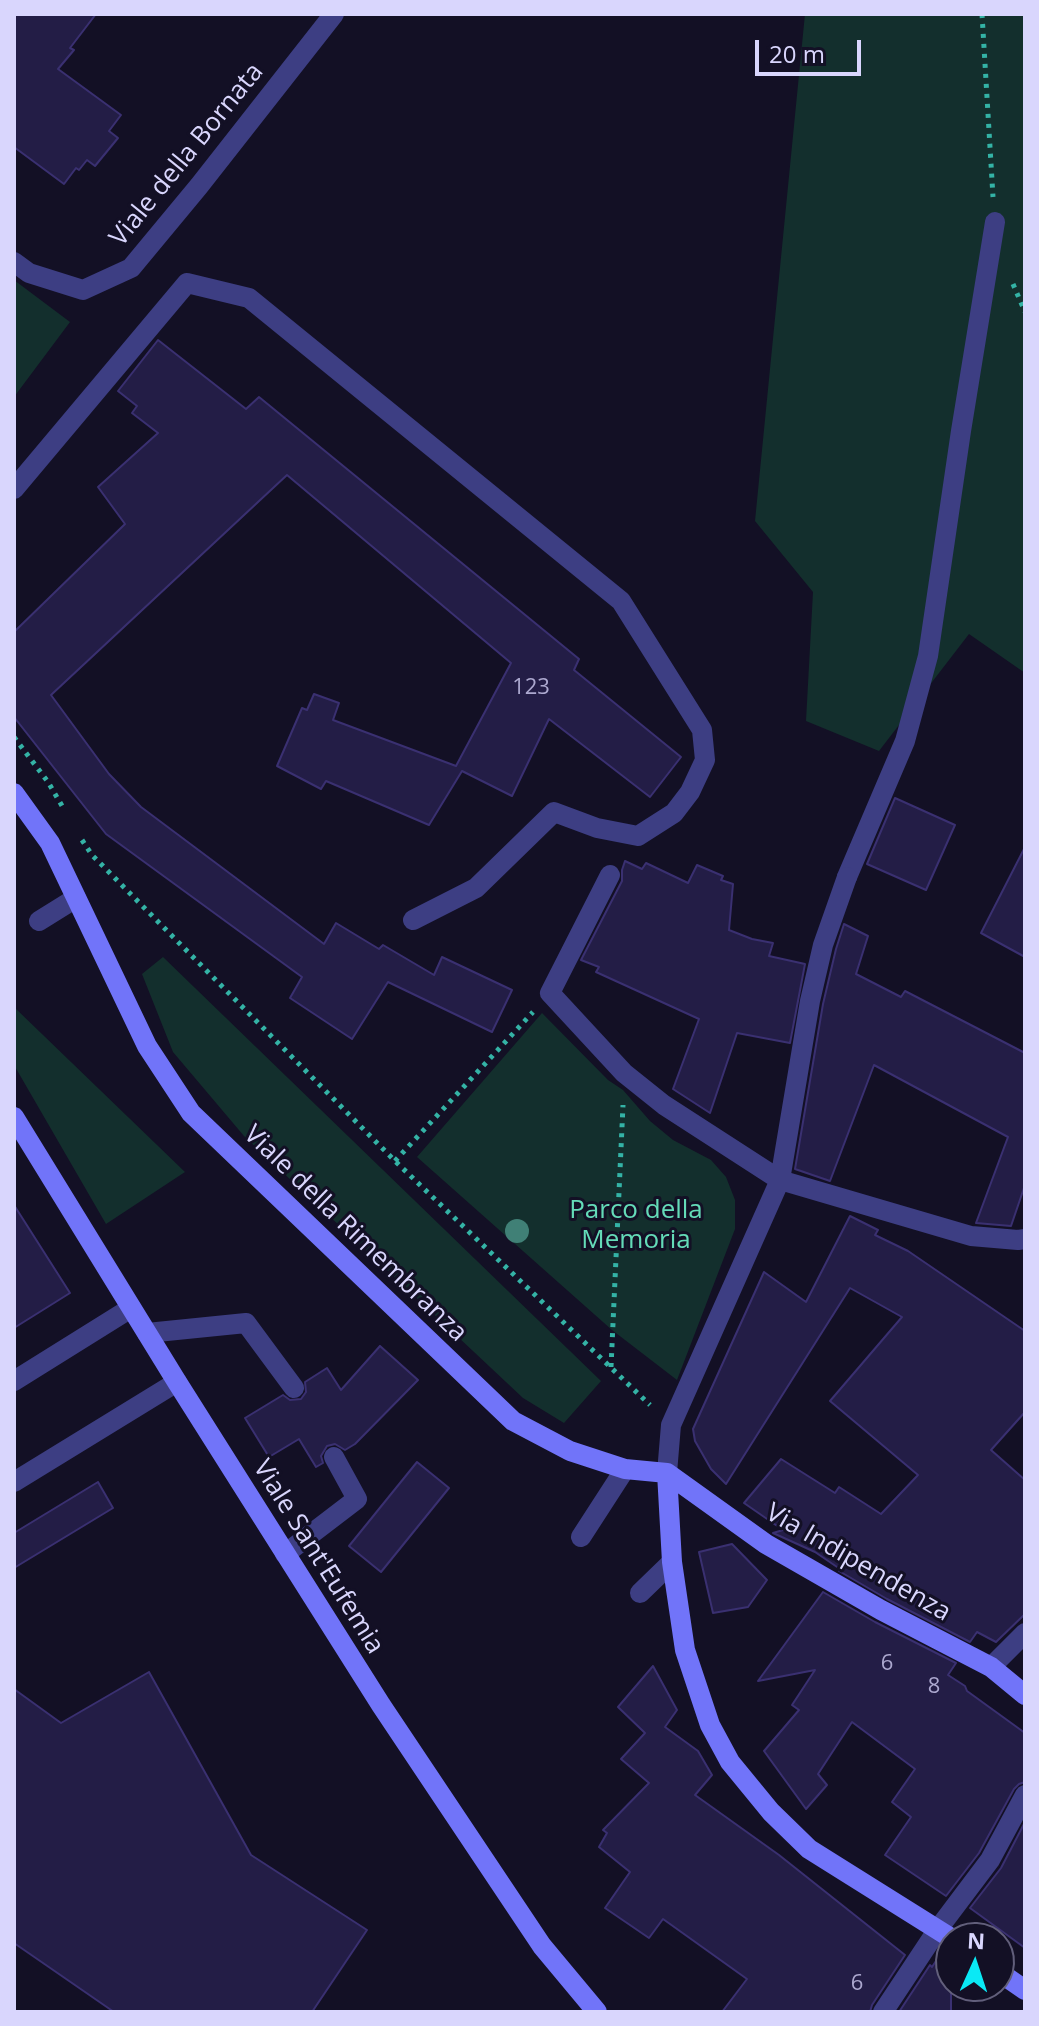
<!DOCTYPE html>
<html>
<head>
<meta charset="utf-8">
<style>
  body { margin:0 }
  #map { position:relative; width:1039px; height:2026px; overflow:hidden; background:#131025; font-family:"Open Sans",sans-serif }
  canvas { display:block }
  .frame { position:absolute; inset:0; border:16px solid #d9d6fd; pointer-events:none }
  .north { position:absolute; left:935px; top:1922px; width:80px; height:80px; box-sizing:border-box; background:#131025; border:2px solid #625f7b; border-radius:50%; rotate:3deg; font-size:22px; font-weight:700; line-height:32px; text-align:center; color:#d9d6fd }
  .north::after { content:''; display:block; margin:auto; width:28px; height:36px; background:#0ae9f5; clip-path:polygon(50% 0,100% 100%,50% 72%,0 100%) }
  .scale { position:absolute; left:755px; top:40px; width:106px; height:36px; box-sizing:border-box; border:4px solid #d9d6fd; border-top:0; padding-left:10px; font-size:24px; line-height:28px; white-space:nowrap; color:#d9d6fd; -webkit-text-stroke:6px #131025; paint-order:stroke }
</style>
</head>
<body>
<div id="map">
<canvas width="1039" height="2026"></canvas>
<div class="frame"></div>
<div class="north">N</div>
<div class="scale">20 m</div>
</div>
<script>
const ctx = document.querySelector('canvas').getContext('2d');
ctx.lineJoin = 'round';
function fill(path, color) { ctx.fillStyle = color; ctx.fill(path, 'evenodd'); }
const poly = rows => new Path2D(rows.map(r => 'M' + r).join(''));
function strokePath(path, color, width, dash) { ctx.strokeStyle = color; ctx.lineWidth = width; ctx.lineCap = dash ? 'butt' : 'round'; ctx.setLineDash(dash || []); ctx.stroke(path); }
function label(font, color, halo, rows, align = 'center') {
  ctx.font = font + ' "Open Sans",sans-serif'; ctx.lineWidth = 6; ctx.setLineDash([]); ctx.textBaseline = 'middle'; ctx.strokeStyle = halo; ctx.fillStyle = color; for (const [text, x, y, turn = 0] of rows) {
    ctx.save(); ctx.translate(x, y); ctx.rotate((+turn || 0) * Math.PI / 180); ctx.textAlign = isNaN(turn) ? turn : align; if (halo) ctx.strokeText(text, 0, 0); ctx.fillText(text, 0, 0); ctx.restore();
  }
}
fill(poly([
  [805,14,1025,14,1025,673,969,634,879,751,806,721,813,592,755,521],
  [14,280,70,322,14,397],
  [163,957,601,1381,564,1423,523,1398,244,1136,173,1052,142,974],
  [14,1007,185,1172,106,1224,14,1065],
  [542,1013,608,1080,623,1090,650,1121,673,1140,711,1160,726,1177,735,1200,735,1229,677,1380,612,1330,417,1157]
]), '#132f2d');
const building = poly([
  [14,14,96,14,70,48,74,50,58,69,121,115,109,131,118,138,95,166,87,160,79,170,76,168,64,184,14,147,14,14],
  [158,340,246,409,259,397,579,659,574,670,681,757,650,797,549,719,512,796,462,771,429,825,326,781,321,789,277,766,302,708,307,710,314,694,339,703,333,720,456,766,511,663,287,475,51,695,109,774,141,807,324,944,336,923,379,949,383,945,434,975,442,957,512,990,492,1032,388,982,352,1039,290,998,302,977,106,834,14,717,14,632,125,524,98,487,158,433,132,413,137,406,118,391,158,340],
  [895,798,955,825,926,890,867,864,895,798],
  [1025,847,1025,957,981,933,1025,847],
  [625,861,642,869,646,863,688,883,697,865,723,876,721,880,733,884,729,930,752,939,773,943,769,956,805,964,790,1043,737,1033,710,1113,673,1089,699,1019,596,972,599,967,581,960,622,881,622,870,625,861],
  [844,924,868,936,856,974,901,997,905,991,1025,1053,1025,1185,1011,1226,976,1223,1008,1137,874,1065,830,1181,795,1169,823,1004,836,949,844,924],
  [14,1205,70,1293,14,1328,14,1205],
  [850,1216,878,1230,875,1235,908,1251,1025,1331,1025,1412,991,1450,1025,1480,1025,1614,996,1642,977,1632,970,1642,887,1599,839,1571,840,1569,815,1552,773,1533,783,1530,744,1503,781,1459,835,1493,839,1487,881,1514,918,1475,830,1401,902,1317,850,1288,726,1484,711,1469,695,1441,693,1429,764,1272,806,1302,850,1216],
  [380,1346,418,1380,355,1444,345,1450,335,1444,327,1446,321,1456,323,1463,316,1467,299,1439,269,1457,245,1418,283,1395,290,1400,301,1399,306,1392,305,1382,327,1368,341,1390,380,1346],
  [417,1462,449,1488,381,1572,349,1546,417,1462],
  [98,1482,113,1508,14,1568,14,1533,98,1482],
  [732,1544,767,1580,748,1607,713,1613,699,1552,732,1544],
  [823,1592,875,1622,956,1663,948,1675,965,1686,967,1691,1025,1733,1025,1782,1019,1784,1014,1789,979,1853,946,1896,885,1855,911,1817,892,1802,915,1769,852,1722,818,1774,827,1785,806,1809,764,1751,799,1710,792,1705,815,1670,758,1681,823,1592],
  [653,1666,677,1710,665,1727,698,1751,712,1775,695,1795,779,1855,905,1955,872,2005,870,2012,722,2012,747,1979,663,1919,649,1938,605,1908,630,1872,599,1847,607,1833,603,1830,649,1783,621,1759,645,1733,618,1707,653,1666],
  [149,1672,251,1855,367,1930,312,2012,114,2012,14,1943,14,1689,61,1723,149,1672],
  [1025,1822,1025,1948,970,1908,1001,1868,1025,1822],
  [944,1949,951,1951,951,2012,899,2012,930,1965,932,1967,944,1949]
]);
fill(building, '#231d46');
strokePath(building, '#3a3071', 2);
strokePath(poly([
  [982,14,993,197],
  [1013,284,1025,312],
  [14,737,48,782,65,811],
  [82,840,92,855,395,1161,650,1405],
  [395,1161,533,1012],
  [611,1367,623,1105]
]), '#34b3a6', 5, [4, 6]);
strokePath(poly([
  [14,489,187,283,249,298,621,601,702,730,705,760,690,792,674,813,638,836,597,828,554,812,476,888,413,920],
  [847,877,905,741,928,656,961,431,995,222],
  [39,921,76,898],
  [147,1333,246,1323,294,1388],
  [14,1381,131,1308],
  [14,1482,177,1382],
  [581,1537,625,1469],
  [285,1554,357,1499,334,1457],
  [640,1593,672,1562]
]), '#3d3e83', 20);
strokePath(poly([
  [14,262,29,273,83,290,131,268,199,186,334,14],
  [610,875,550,993,624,1073,664,1105,780,1180,971,1236,1018,1240,1025,1239],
  [667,1473,671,1425,780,1180,810,1001,823,945,847,877],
  [991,1667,1025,1633],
  [883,2012,938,1929,990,1860,1025,1795]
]), '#3d3e83', 20);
strokePath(poly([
  [14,793,50,843,147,1046,191,1113,513,1421,570,1451,625,1469,667,1473,766,1544,881,1610,991,1667,1025,1695],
  [14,1117,177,1382,381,1705,542,1946,597,2012],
  [667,1473,672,1562,685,1650,710,1725,730,1762,771,1812,809,1849,951,1938],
  [999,1972,1025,1990]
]), '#7174f9', 20);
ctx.fillStyle = '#408076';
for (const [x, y] of [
  [517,1231]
]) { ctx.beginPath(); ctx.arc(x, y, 12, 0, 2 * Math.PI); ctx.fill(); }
label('22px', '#aca8cf', null, [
  ["123",531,688],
  ["6",887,1664],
  ["8",934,1687],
  ["6",857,1984]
]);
label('26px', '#d9d6fd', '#131025', [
  ["Viale della Bornata",187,155,-51],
  ["Viale della Rimembranza",355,1234,44],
  ["Viale Sant'Eufemia",318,1557,58],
  ["Via Indipendenza",858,1563,30]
]);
label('26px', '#64dbb8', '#131025', [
  ["Parco della",636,1211],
  ["Memoria",636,1241]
]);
</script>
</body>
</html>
